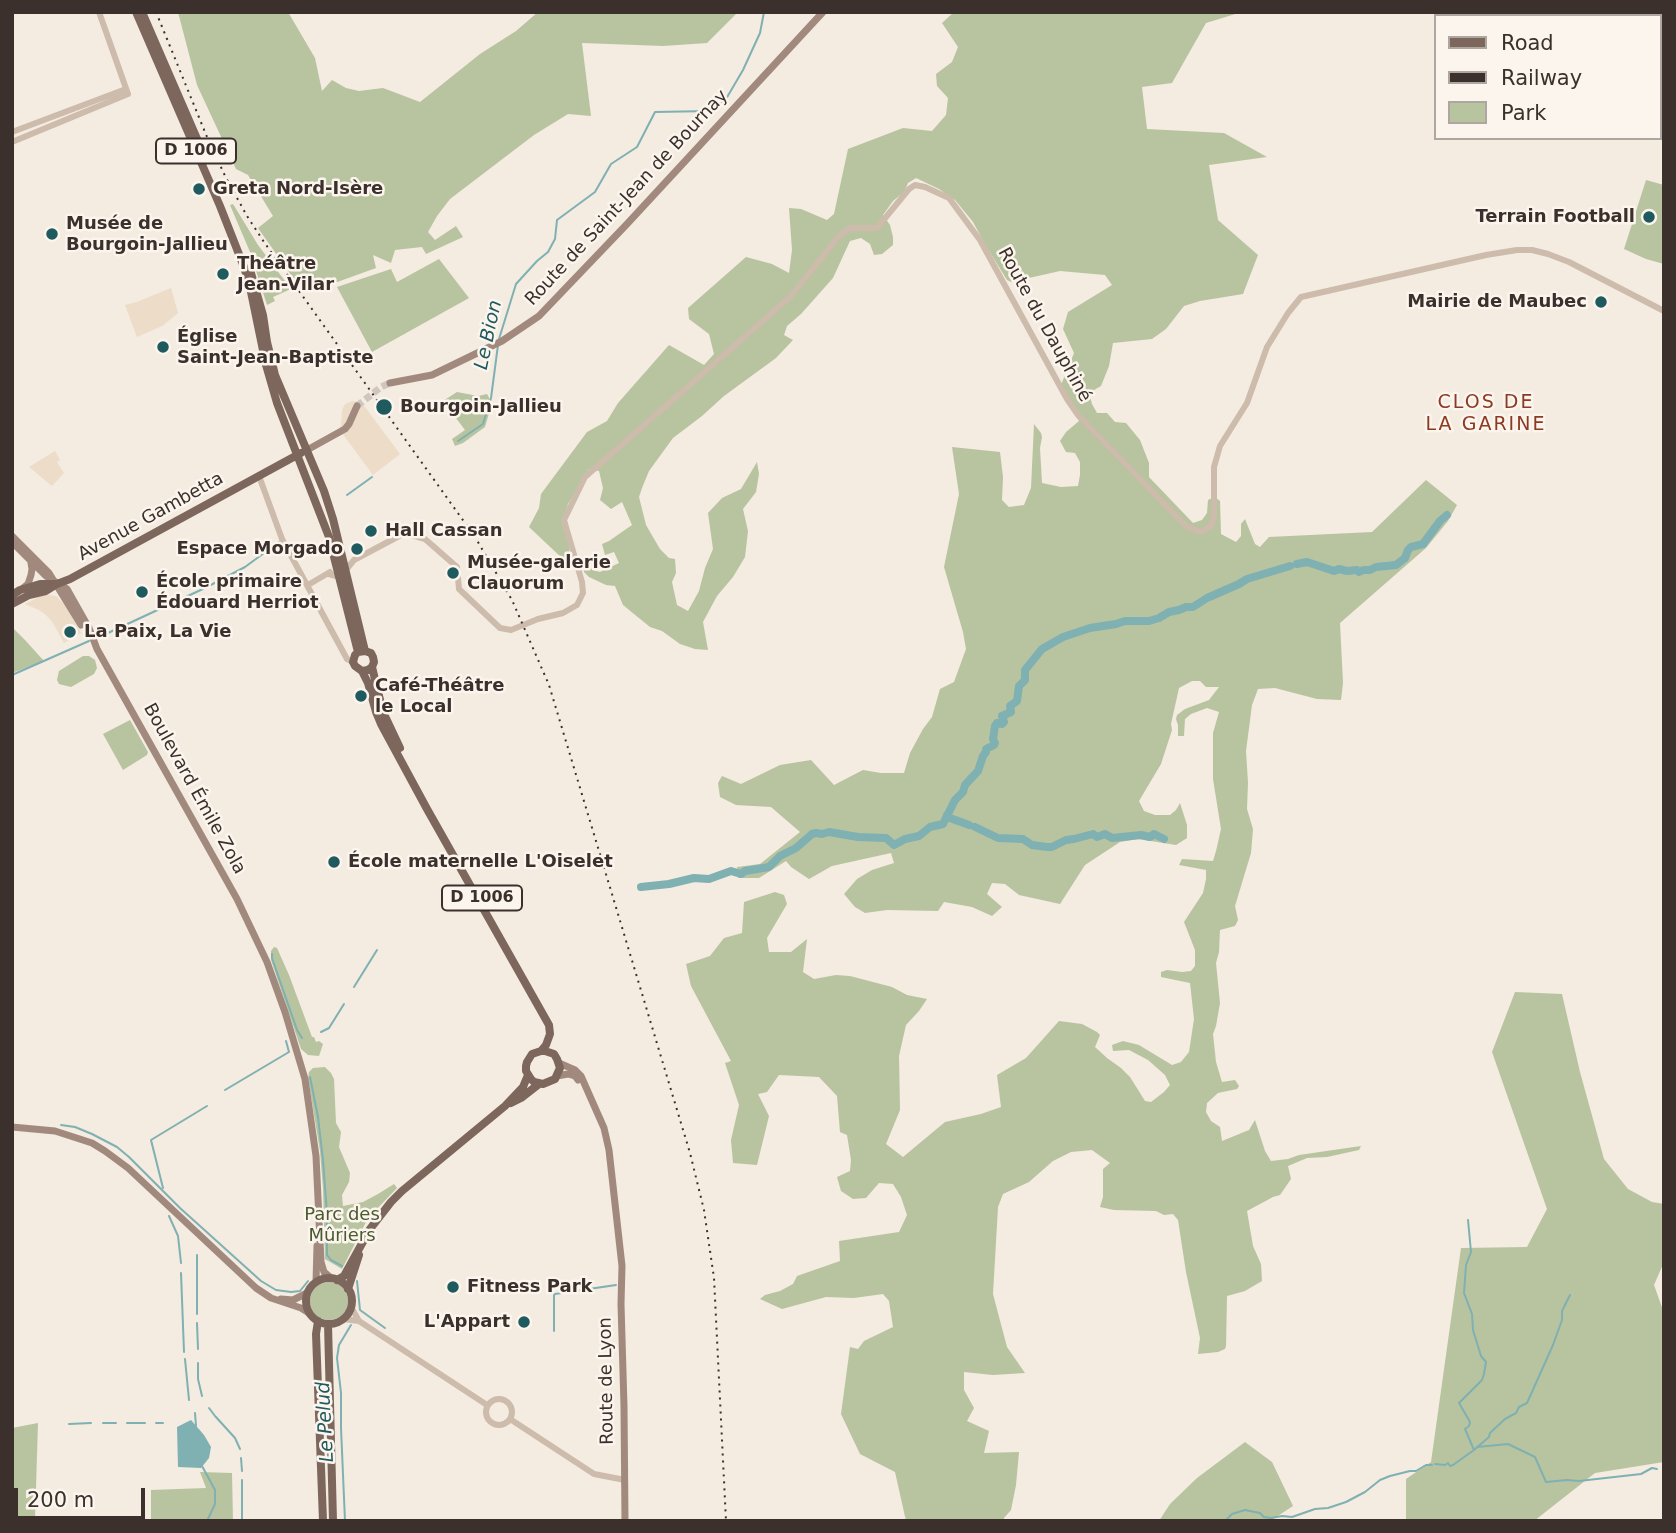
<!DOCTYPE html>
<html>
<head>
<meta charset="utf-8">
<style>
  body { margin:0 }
  #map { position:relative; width:1676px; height:1533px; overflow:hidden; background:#f4ebe1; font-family:"DejaVu Sans",sans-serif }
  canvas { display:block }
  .frame { position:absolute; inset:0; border:14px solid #3b302b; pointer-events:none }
  .legend { position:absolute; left:1434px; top:14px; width:228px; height:126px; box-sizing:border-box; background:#fbf5ee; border:2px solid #aea6a0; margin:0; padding:9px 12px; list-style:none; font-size:21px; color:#3b302b }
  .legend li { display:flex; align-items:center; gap:14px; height:35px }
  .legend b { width:35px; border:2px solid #aea6a0 }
  .scale { position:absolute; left:14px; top:1488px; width:131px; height:32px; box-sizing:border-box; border:4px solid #3b302b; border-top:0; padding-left:9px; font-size:21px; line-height:24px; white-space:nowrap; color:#3b302b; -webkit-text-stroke:5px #fbf5ee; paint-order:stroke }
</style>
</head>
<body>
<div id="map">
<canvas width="1676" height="1533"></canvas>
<div class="frame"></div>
<ul class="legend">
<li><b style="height:9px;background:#7d675c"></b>Road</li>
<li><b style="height:9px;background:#3b302b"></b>Railway</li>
<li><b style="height:19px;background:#b8c4a0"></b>Park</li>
</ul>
<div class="scale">200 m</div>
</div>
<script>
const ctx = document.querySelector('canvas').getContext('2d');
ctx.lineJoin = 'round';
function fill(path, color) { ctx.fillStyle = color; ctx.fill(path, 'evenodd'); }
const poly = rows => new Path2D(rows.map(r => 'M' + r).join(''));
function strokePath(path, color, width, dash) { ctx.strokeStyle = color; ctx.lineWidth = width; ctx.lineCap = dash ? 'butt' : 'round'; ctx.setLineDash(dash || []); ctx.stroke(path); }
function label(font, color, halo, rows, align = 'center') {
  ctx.font = font + ' "DejaVu Sans",sans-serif'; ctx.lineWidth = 5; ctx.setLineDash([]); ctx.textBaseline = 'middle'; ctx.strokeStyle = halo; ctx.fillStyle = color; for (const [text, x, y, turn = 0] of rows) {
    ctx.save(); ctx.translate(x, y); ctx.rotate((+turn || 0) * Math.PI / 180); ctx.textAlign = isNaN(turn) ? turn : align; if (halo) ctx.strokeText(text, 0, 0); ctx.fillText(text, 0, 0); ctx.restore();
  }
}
fill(poly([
  [178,12,288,12,315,58,322,91,332,80,346,88,359,91,383,88,420,102,480,54,516,31,538,12,738,12,707,43,663,46,582,43,591,116,568,114,534,135,450,199,437,216,428,232,435,240,456,226,463,237,426,254,422,247,395,250,391,263,373,255,376,268,329,285,325,283,303,292,258,228,273,216,248,175,236,169,197,85],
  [954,12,1242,12,1206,23,1172,83,1142,87,1147,129,1224,133,1267,157,1209,165,1218,220,1258,255,1243,294,1200,301,1184,306,1166,329,1152,339,1113,343,1109,366,1101,386,1089,393,1092,404,1097,413,1107,413,1115,422,1126,423,1140,440,1149,463,1149,477,1193,523,1202,520,1207,513,1208,500,1215,497,1220,501,1221,534,1236,542,1241,536,1241,524,1245,519,1255,544,1260,547,1269,537,1372,532,1426,480,1457,505,1448,521,1426,548,1340,623,1343,683,1341,700,1317,699,1275,688,1258,689,1252,705,1246,751,1248,783,1247,809,1253,829,1251,853,1235,906,1238,920,1235,926,1220,930,1219,952,1216,963,1220,1003,1216,1026,1213,1034,1216,1062,1222,1082,1235,1080,1239,1086,1237,1089,1218,1093,1207,1103,1206,1112,1211,1121,1220,1127,1222,1141,1249,1130,1255,1120,1265,1151,1271,1161,1288,1159,1299,1155,1361,1146,1359,1150,1327,1157,1307,1158,1288,1166,1291,1179,1280,1195,1273,1197,1247,1211,1253,1246,1261,1264,1262,1281,1245,1291,1227,1296,1226,1346,1225,1349,1218,1352,1198,1354,1200,1338,1186,1272,1178,1220,1173,1214,1164,1215,1156,1211,1114,1210,1100,1207,1103,1197,1103,1169,1110,1163,1092,1150,1071,1152,1053,1161,1029,1182,1003,1194,998,1207,993,1294,1007,1347,1025,1373,993,1375,964,1372,964,1390,974,1408,967,1421,989,1431,984,1453,1019,1452,1016,1485,1011,1510,1004,1518,1004,1521,906,1521,895,1472,860,1454,841,1414,850,1347,858,1349,864,1341,893,1327,889,1301,883,1294,854,1298,826,1297,782,1309,760,1299,765,1295,780,1291,793,1284,797,1276,840,1261,839,1241,899,1232,907,1215,901,1197,893,1184,879,1183,866,1198,853,1199,841,1191,837,1177,850,1171,851,1160,847,1135,840,1132,837,1096,819,1077,779,1075,767,1092,758,1094,769,1116,757,1165,733,1163,731,1140,739,1105,725,1063,731,1061,691,986,686,964,710,956,724,938,742,933,744,902,775,892,784,895,787,904,767,938,769,952,791,952,807,939,803,972,814,979,836,975,850,976,892,987,907,995,927,999,919,1011,906,1025,899,1056,900,1110,886,1144,903,1157,945,1122,981,1114,1001,1107,997,1075,1026,1058,1059,1021,1082,1024,1097,1032,1100,1035,1095,1047,1107,1058,1121,1068,1130,1077,1145,1101,1151,1102,1164,1092,1170,1085,1165,1075,1148,1060,1129,1050,1113,1051,1112,1045,1123,1041,1139,1045,1172,1065,1181,1062,1189,1052,1194,1019,1190,983,1161,977,1161,972,1167,970,1182,972,1191,971,1195,966,1195,950,1184,922,1203,893,1206,879,1206,870,1179,865,1182,859,1213,861,1216,851,1221,829,1213,779,1213,733,1219,712,1207,708,1191,714,1185,719,1184,736,1178,736,1178,725,1176,719,1177,715,1185,709,1209,700,1219,687,1206,687,1200,681,1192,681,1179,688,1171,724,1172,730,1161,764,1139,801,1144,811,1155,815,1170,815,1176,810,1180,803,1187,825,1187,838,1176,845,1138,839,1120,842,1085,865,1060,904,1019,895,1005,884,992,883,987,894,1002,907,992,916,972,907,944,902,938,911,887,910,865,913,855,907,844,894,857,879,872,870,894,863,891,853,832,866,809,879,791,867,786,861,759,878,738,878,737,867,760,864,800,832,771,807,736,805,720,797,718,783,722,776,741,784,780,765,811,760,834,785,863,770,881,773,904,773,910,753,923,729,932,717,940,689,954,682,966,649,963,632,944,567,959,494,952,447,1000,452,1003,477,1002,500,1009,507,1024,505,1031,488,1034,424,1041,433,1042,437,1040,448,1042,483,1061,487,1078,486,1080,475,1080,462,1075,453,1066,452,1060,441,1066,432,1079,421,1059,390,1074,353,1063,329,1068,312,1112,285,1105,275,1060,271,1011,282,1007,280,986,246,973,222,955,200,939,189,916,178,908,183,904,192,893,201,883,215,890,225,893,237,893,245,882,254,874,255,870,244,861,238,850,241,833,278,801,314,787,326,784,335,793,340,776,358,724,396,702,416,673,438,649,471,642,488,639,497,646,525,660,549,669,558,675,559,676,573,672,582,677,605,688,611,699,591,705,568,713,549,708,513,722,498,741,489,757,462,759,474,756,492,743,509,748,531,745,557,733,577,717,596,703,622,708,650,695,649,680,644,662,631,650,627,623,605,615,586,606,585,589,577,584,572,582,558,593,570,600,572,619,563,614,552,605,555,602,544,609,541,632,525,622,502,611,509,600,500,603,488,599,471,589,469,568,504,562,523,569,544,570,557,564,560,529,527,539,508,541,494,587,432,607,421,618,403,669,345,704,365,714,354,709,334,689,319,688,308,746,257,772,264,789,273,792,250,789,208,801,209,827,220,834,214,848,149,903,128,932,131,946,115,948,98,937,86,936,74,952,62,958,47,942,23],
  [1646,180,1664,185,1664,264,1646,259,1624,249],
  [233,204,258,245,291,289,273,297,275,301,267,305,250,252,230,205],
  [439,259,469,298,372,352,337,287,391,269,397,282],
  [457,392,478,396,487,394,492,403,485,427,463,443,455,446,452,439,465,430,443,401],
  [12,627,25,640,44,661,12,673],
  [83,656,89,656,95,660,97,668,94,674,71,687,59,684,57,680,59,671],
  [130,720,148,752,147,755,123,770,103,734],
  [274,947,277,948,289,975,312,1037,314,1037,316,1042,319,1041,323,1044,319,1056,308,1055,301,1049,271,960,271,951],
  [1515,992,1562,994,1580,1072,1604,1159,1628,1189,1652,1202,1664,1204,1664,1262,1654,1285,1664,1313,1664,1462,1595,1473,1534,1521,1406,1521,1406,1479,1431,1462,1461,1248,1527,1247,1547,1209,1492,1052],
  [325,1067,331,1073,334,1079,336,1123,341,1132,339,1147,350,1173,349,1182,342,1195,343,1206,363,1202,378,1194,394,1184,397,1188,373,1213,365,1224,342,1269,325,1259,323,1189,320,1151,308,1078,309,1072,313,1068],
  '310 1301a19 19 0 1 1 38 0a19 19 0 1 1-38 0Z',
  [38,1423,35,1520,38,1521,12,1521,12,1428],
  [1245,1442,1272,1462,1293,1506,1270,1521,1159,1521,1170,1504,1197,1478],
  [200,1472,232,1473,233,1521,151,1521,151,1490,206,1488]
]), '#b8c4a0');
fill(poly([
  [171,288,178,313,162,326,137,337,125,305,137,302],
  [352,401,359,402,365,407,400,454,373,475,339,429,341,425,342,410,345,404],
  [55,451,60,460,57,462,64,473,52,486,29,467],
  [49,595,56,596,66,606,81,633,64,643,53,623,46,615,39,610,25,604,41,596]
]), '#ecdcc8');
fill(poly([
  [191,1420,204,1435,211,1447,209,1458,201,1468,178,1467,177,1427]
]), '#7fb0b2');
strokePath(poly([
  [499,339,516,284,537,261,548,252,555,239,557,220,595,192,611,164,637,147,655,112,710,111,726,99,743,70,760,33,764,12],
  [458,441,483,424,491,398,498,345],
  [347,495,372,477],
  [95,639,205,588,245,567,279,542],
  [12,675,89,641],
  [272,954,272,958,297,1030,302,1038],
  [354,987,377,950],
  [321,1032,329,1028,344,1004],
  [310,1077,318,1117,323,1160,327,1214,327,1255,331,1260,342,1266],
  [225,1090,289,1052,286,1041],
  [61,1125,75,1127,92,1134,117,1147,129,1157,180,1208,261,1281,276,1290,291,1292,300,1291,308,1281],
  [163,1188,151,1140,207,1106],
  [169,1216,178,1236,181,1263],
  [181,1273,184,1352],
  [357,1281,360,1310,385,1328],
  [197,1314,197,1255],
  [197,1323,198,1349],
  [554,1331,554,1295,555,1294,616,1285],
  [185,1359,189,1400],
  [198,1363,198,1379,202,1396],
  [209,1408,215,1416,235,1438,240,1449],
  [195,1413,196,1426],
  [103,1423,116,1423],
  [127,1423,145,1423],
  [156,1423,163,1423],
  [69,1424,91,1423],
  [1477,1447,1508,1444,1535,1457,1546,1482,1567,1480,1579,1481,1641,1474,1652,1468,1657,1469],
  [1474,1450,1489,1437,1490,1433,1505,1419,1516,1413,1519,1407,1527,1403,1553,1345,1562,1320,1562,1311,1570,1295],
  [241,1458,242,1471],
  [1435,1464,1445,1465,1448,1463,1450,1466,1453,1465,1474,1450,1465,1429,1469,1426,1470,1422,1459,1403,1482,1380,1484,1374,1486,1362,1481,1356,1473,1330,1472,1314,1464,1293,1466,1265,1471,1252,1468,1220],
  [202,1466,215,1490,215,1504,207,1521],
  [242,1480,242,1521],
  [345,1521,341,1428,341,1393,337,1358,339,1345,351,1325],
  [1225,1521,1232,1514,1245,1510,1260,1513,1264,1517,1271,1518,1282,1516,1292,1517,1315,1509,1328,1508,1346,1502,1365,1492,1380,1480,1390,1476,1410,1471,1416,1471,1426,1465,1432,1465]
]), '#7fb0b2', 2);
strokePath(poly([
  [1297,564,1307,562,1334,571,1339,569,1347,571,1357,570,1359,572,1363,570,1370,570,1376,567,1396,565,1405,558,1408,550,1411,547,1423,544,1440,521,1447,515],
  [947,815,950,818,969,825],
  [975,827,998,838,1023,839,1032,845,1047,847,1052,847,1066,840,1074,839,1093,834,1097,837,1105,834,1112,838,1141,835,1150,837,1154,834,1164,839],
  [641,887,669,884,694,878,709,879,731,871,741,874,745,871,769,867,780,856,796,848,812,834,816,833,822,834,829,832,858,837,886,838,894,845,905,839,919,836,930,827,943,824,955,800,963,792,965,785,978,771,983,756,986,752,986,749,994,745,995,743,993,739,995,726,997,723,1002,724,1004,722,1002,716,1011,712,1010,706,1017,701,1019,686,1025,680,1025,670,1042,649,1063,637,1090,628,1116,624,1125,621,1149,621,1159,618,1169,612,1179,610,1186,607,1193,607,1207,598,1239,584,1247,579,1290,566]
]), '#7fb0b2', 8);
strokePath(poly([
  [357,406,381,387,390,383]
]), '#cfc6bd', 7, [7, 3.5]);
strokePath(poly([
  [12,132,126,89],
  [12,142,128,94,99,12],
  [259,476,282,539,347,659,353,662],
  [329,574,336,576,339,575,345,571,354,560,401,535,408,534,425,539,457,567,459,589,500,628,511,630,538,619,563,613,577,605,583,593,582,582,564,520,585,477,791,296,839,236,850,228,877,228,909,189,915,185,925,187,949,198,980,240,1067,399,1078,415,1186,526,1201,532,1211,526,1214,517,1214,467,1220,446,1247,403,1267,347,1288,313,1301,297,1486,255,1517,250,1532,250,1548,254,1569,262,1664,311],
  [308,585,330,572],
  [351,1307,359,1321],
  [343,1319,359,1321,487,1405],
  '486 1412a13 13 0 1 1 26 0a13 13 0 1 1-26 0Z',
  [510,1419,594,1474,625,1480]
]), '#cdbbac', 6);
strokePath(poly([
  [390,383,432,375,502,341,539,316,627,224,823,12],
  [307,450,345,429,349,424,357,406],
  [12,536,49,573,81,625],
  [12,542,46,576,67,589,89,628,97,649,237,899,267,962,285,1012,305,1079,316,1156,321,1262,324,1272,331,1278],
  [22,589,28,584,31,575,32,569,31,563],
  [559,1063,575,1070,581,1076,604,1128,609,1150,622,1266,621,1304,624,1406,625,1521],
  [557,1076,568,1074,575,1076,578,1080],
  [12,1127,55,1131,92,1143,105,1151,128,1168,256,1288,271,1298,301,1308,309,1313],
  [316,1282,317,1246],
  [281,1299,293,1300,307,1293]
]), '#a18a7d', 7);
strokePath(poly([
  [136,12,220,206,244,267,250,287,266,365,277,403,329,537,358,652],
  [142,12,198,141],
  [251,273,263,315,267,342,275,375,324,491,333,519,365,651],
  [12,595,20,590,40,584,57,584],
  [12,604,29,595,46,591,57,584,70,579,301,453],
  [372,667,383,712,400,748],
  [362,671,368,670,372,667,374,662,373,657,371,653,365,651,358,652,355,655,353,662,355,666,362,671,368,683,376,712,381,724,427,809,549,1025,550,1034,546,1045,541,1051,532,1054,527,1062,526,1066,526,1071,531,1079,534,1082,543,1084,555,1079,560,1068,557,1059,554,1054,545,1051,541,1051],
  [511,1103,521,1098,539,1084],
  '306 1301a23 23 0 1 1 46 0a23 23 0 1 1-46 0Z',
  [337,1280,344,1276,370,1229,391,1202,402,1191,505,1106,523,1087,528,1075],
  [348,1289,359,1255],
  [318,1321,316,1334,323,1521],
  [328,1324,333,1521]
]), '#7d675c', 8);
strokePath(poly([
  [156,12,207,137,226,178,247,216,264,242,475,537,512,600,549,685,690,1153,704,1210,714,1278,726,1521]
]), '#3b302b', 2, [2, 5]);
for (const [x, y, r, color] of [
  [199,189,7,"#1f5a5e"],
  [1649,217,7,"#1f5a5e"],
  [52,234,7,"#1f5a5e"],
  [223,274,7,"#1f5a5e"],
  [1601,302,7,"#1f5a5e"],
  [163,347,7,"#1f5a5e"],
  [384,407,9,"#1f5a5e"],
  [371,531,7,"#1f5a5e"],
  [357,549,7,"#1f5a5e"],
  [453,573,7,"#1f5a5e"],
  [142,592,7,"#1f5a5e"],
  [70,632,7,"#1f5a5e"],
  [361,696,7,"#1f5a5e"],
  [334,862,7,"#1f5a5e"],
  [453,1287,7,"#1f5a5e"],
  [524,1322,7,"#1f5a5e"]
]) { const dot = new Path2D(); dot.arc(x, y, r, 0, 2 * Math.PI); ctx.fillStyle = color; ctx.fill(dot); strokePath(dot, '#fbf5ee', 2.5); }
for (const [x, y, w] of [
  [196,151,80],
  [482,898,80]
]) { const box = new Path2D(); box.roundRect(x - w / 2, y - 12.5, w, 25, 5); ctx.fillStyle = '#fbf5ee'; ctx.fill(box); strokePath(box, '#3b302b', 2); }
label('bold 16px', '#3b302b', null, [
  ["D 1006",196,151],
  ["D 1006",482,898]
]);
label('bold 18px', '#3b302b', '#fbf5ee', [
  ["Greta Nord-Isère",213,189],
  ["Terrain Football",1635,217,"right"],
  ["Musée de",66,224],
  ["Bourgoin-Jallieu",66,245],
  ["Théâtre",237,264],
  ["Jean-Vilar",237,285],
  ["Mairie de Maubec",1587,302,"right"],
  ["Église",177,337],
  ["Saint-Jean-Baptiste",177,358],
  ["Bourgoin-Jallieu",400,407],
  ["Hall Cassan",385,531],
  ["Espace Morgado",343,549,"right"],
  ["Musée-galerie",467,563],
  ["Clauorum",467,584],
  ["École primaire",156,582],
  ["Édouard Herriot",156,603],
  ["La Paix, La Vie",84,632],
  ["Café-Théâtre",375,686],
  ["le Local",375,707],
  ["École maternelle L'Oiselet",348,862],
  ["Fitness Park",467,1287],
  ["L'Appart",510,1322,"right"]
], 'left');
label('18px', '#3b302b', '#fbf5ee', [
  ["Route de Saint-Jean de Bournay",627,198,-47],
  ["Route du Dauphiné",1044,325,61],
  ["Avenue Gambetta",151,517,-29],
  ["Boulevard Émile Zola",194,789,61],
  ["Route de Lyon",607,1381,-91]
]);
label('18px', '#4a5a2e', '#fbf5ee', [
  ["Parc des",342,1215],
  ["Mûriers",342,1236]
]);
label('italic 19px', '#1f5a5e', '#fbf5ee', [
  ["Le Bion",489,335,-78],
  ["Le Pelud",326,1422,-93]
]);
ctx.letterSpacing = '2px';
label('19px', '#8c3b22', '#fbf5ee', [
  ["CLOS DE",1486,403],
  ["LA GARINE",1486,425]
]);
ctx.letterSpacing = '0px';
</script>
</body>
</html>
